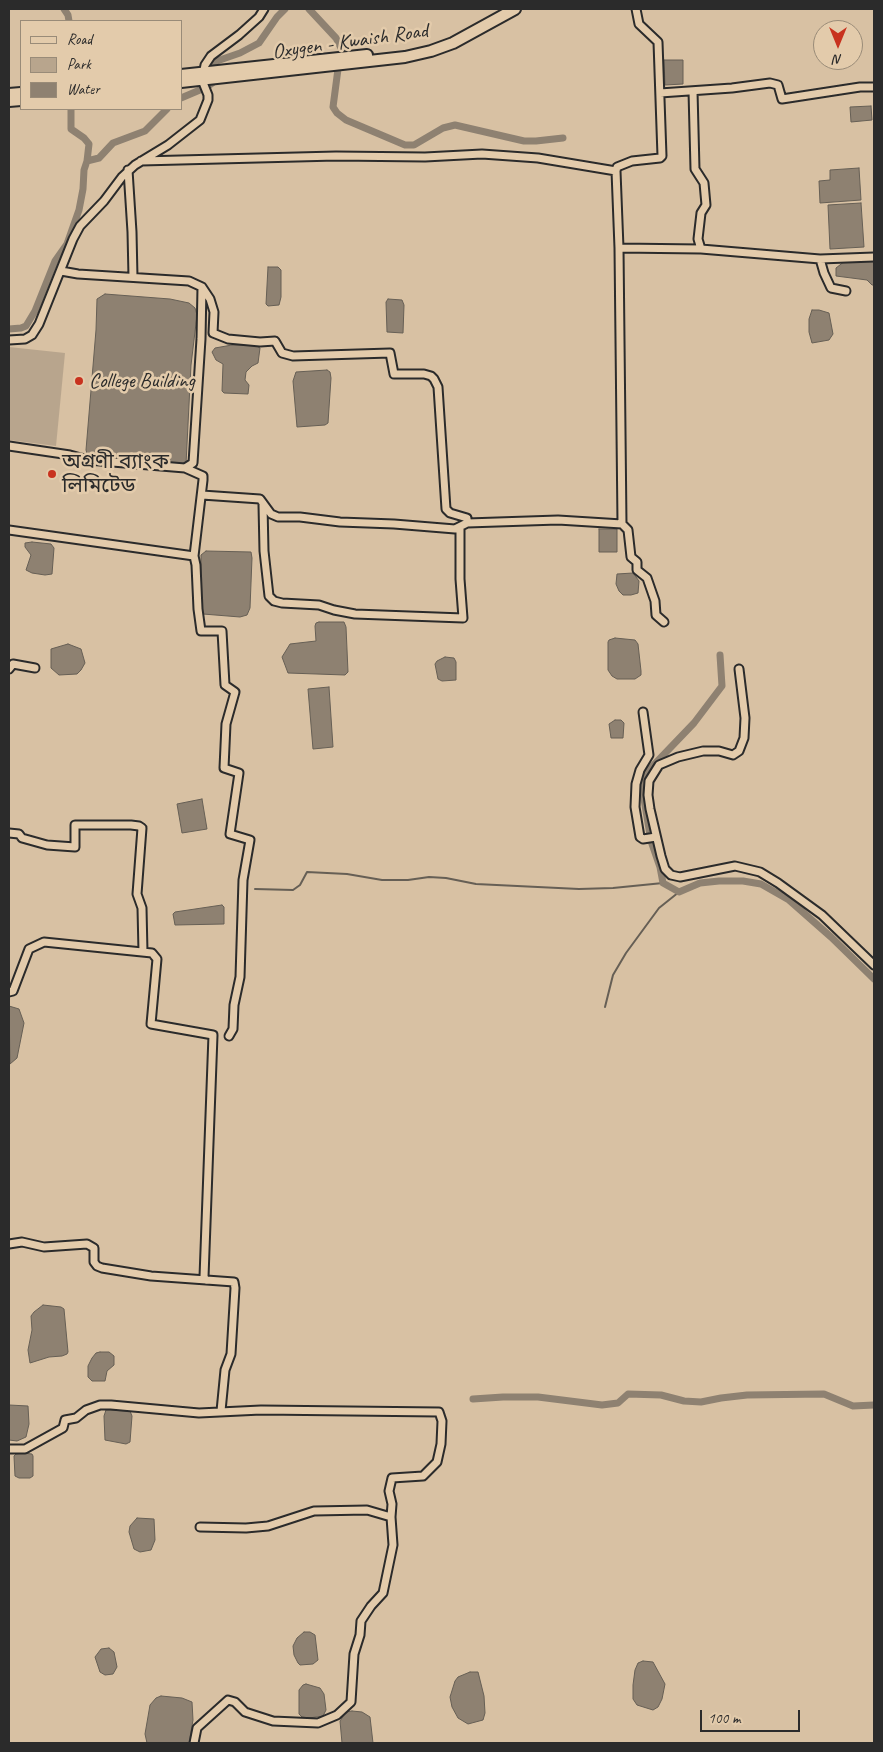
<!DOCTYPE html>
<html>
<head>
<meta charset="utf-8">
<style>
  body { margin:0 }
  #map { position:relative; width:883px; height:1752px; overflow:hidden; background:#d8c1a3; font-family:Caveat,sans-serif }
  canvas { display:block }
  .frame { position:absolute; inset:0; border:10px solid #2b2b2b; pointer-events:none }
  .legend { position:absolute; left:20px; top:20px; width:162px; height:90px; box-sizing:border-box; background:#e3cbab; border:1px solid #998b78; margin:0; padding:6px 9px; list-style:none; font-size:15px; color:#2b2b2b }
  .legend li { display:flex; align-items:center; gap:10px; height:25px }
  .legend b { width:25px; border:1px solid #998b78 }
  .north { position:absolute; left:813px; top:20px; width:50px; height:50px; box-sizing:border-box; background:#e3cbab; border:1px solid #998b78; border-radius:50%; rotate:180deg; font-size:14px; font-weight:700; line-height:20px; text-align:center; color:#2b2b2b }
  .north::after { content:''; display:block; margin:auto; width:18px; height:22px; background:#c8321e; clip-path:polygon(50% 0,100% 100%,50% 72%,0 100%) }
  .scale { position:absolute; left:700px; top:1710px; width:100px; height:22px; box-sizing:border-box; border:2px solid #2b2b2b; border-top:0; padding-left:6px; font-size:15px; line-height:18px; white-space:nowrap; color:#2b2b2b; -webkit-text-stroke:4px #e3cbab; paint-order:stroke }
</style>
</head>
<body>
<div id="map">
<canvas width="883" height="1752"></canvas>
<div class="frame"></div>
<ul class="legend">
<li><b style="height:6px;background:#e3cbab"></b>Road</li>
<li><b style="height:14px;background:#b8a58d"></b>Park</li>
<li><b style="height:14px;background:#8e8171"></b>Water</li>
</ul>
<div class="north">N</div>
<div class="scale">100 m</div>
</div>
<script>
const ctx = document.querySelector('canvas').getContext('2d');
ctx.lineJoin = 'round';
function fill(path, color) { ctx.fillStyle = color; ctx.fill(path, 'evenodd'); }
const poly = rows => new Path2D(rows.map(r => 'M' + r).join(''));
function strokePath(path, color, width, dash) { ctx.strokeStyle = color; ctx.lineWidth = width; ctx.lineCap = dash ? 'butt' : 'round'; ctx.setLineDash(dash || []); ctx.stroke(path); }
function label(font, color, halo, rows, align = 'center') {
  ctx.font = font + ' Caveat,"Noto Sans Bengali",sans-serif'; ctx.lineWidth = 5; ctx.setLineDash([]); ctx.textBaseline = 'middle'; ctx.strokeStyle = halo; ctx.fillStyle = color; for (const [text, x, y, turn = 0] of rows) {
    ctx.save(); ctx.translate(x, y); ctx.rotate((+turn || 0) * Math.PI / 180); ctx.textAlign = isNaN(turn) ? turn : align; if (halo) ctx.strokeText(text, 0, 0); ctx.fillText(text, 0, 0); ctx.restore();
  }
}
fill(poly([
  [9,347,65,353,56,446,9,440]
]), '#b8a58d');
const water = poly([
  [664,60,683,60,683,84,665,85,664,60],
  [871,106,872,120,851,122,850,107,871,106],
  [859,168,861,200,820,203,819,181,830,180,830,170,859,168],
  [861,203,864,247,830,249,828,205,861,203],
  [874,260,874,285,872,285,867,280,836,276,836,268,845,261,874,260],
  [268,267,278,267,281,270,281,297,279,305,268,306,266,304,268,267],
  [105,294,170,299,189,303,195,308,197,315,191,365,186,464,88,457,86,450,96,330,97,299,105,294],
  [388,299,402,300,404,305,403,333,387,332,386,302,388,299],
  [812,310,819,310,829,313,833,334,829,340,812,343,809,332,809,319,812,310],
  [232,345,255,345,260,348,258,363,252,366,246,372,245,380,249,385,248,394,224,393,222,391,223,364,216,360,212,352,215,348,232,345],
  [327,370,330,372,331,378,328,423,325,425,297,427,293,381,296,372,327,370],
  [599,529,617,529,617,552,599,552,599,529],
  [32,542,51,544,54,548,52,574,45,575,32,573,26,570,31,555,25,547,25,543,32,542],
  [206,551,251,552,252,558,250,608,247,615,240,617,203,614,201,612,201,555,206,551],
  [633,573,639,581,638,593,631,595,623,595,619,591,616,584,617,574,633,573],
  [319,622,344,622,346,627,348,672,345,675,288,673,282,657,290,644,316,641,315,626,316,623,319,622],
  [615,638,635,640,638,644,641,671,641,675,635,679,617,679,612,676,608,670,608,642,609,640,615,638],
  [68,644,81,649,85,663,81,670,77,674,59,675,51,668,51,649,68,644],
  [445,657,454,658,456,662,456,680,442,681,438,679,435,664,437,661,445,657],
  [329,687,333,747,313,749,308,689,329,687],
  [615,720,621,720,624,723,623,738,611,738,609,724,615,720],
  [202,799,207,829,182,833,177,804,202,799],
  [222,905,224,907,224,924,175,925,173,914,175,912,222,905],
  [9,1006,19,1009,24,1023,17,1058,10,1064,9,1006],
  [43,1305,61,1307,64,1309,68,1352,67,1354,62,1356,49,1357,30,1363,28,1350,32,1330,31,1316,34,1312,43,1305],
  [100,1352,109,1352,114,1356,114,1365,107,1371,105,1381,92,1381,88,1377,88,1366,92,1358,96,1353,100,1352],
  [9,1405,28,1406,29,1424,26,1437,17,1441,9,1440,9,1405],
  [106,1410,130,1411,132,1416,130,1442,126,1444,105,1440,104,1416,106,1410],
  [23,1453,32,1454,33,1456,33,1476,30,1478,19,1478,15,1476,14,1456,16,1454,23,1453],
  [137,1518,154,1519,155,1540,151,1550,140,1552,134,1549,129,1532,130,1526,137,1518],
  [304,1632,310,1632,315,1635,318,1660,313,1664,300,1665,298,1663,294,1655,293,1646,297,1638,304,1632],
  [109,1648,114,1652,117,1667,113,1674,105,1675,100,1672,95,1657,101,1649,109,1648],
  [643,1661,653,1662,665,1684,662,1699,658,1707,653,1710,637,1705,633,1699,633,1685,635,1670,638,1663,643,1661],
  [470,1672,478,1672,484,1696,485,1713,483,1720,468,1724,458,1718,452,1707,450,1697,455,1681,458,1677,470,1672],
  [306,1684,320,1688,324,1694,326,1710,323,1716,309,1718,302,1717,299,1714,299,1690,303,1685,306,1684],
  [161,1696,182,1698,192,1702,193,1720,189,1743,147,1743,145,1734,150,1705,156,1698,161,1696],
  [352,1711,362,1712,370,1717,373,1743,342,1743,340,1721,346,1712,352,1711]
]);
fill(water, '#8e8171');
strokePath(water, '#665f55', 1);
strokePath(poly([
  [255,889,293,890,300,885,307,872,347,874,382,880,408,880,429,877,446,878,476,884,579,889,613,888,663,883],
  [605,1007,613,975,626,953,659,908,679,892]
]), '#665f55', 2);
strokePath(poly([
  [64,9,68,15,69,21],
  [309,9,336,38,343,52],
  [214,62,240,53,259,43,277,17,285,9],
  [338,69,333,107,337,113,346,120,405,145,414,145,443,128,455,125,524,141,536,141,563,138],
  [181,98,207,87,215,81],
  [71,109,71,129,84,138,89,144,87,161],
  [9,329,21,328,26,326,35,311,55,261,67,244,79,210,83,189,84,170,87,161,99,158,113,143,145,131,167,109],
  [720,655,722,686,694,723,648,771,642,787,651,841,660,867,663,883,679,892,700,883,719,881,743,881,761,884,789,900,831,937,874,979],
  [473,1399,503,1397,538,1397,602,1405,618,1403,628,1394,661,1395,684,1401,701,1402,721,1398,747,1395,824,1394,853,1406,874,1405]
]), '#8e8171', 7);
const minor = poly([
  [693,91,695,169,704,183,706,205,701,213,698,239,701,249],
  [660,93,732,88,770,83,778,85,782,99,860,87,874,87],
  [141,161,336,156,425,157,482,154,538,158,616,171,619,248,622,524],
  [128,170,132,232,133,277],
  [616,171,617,167,632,161,660,158,662,156,658,42,639,24,636,9],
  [619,248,701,249,820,259,874,257],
  [820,259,824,273,831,288,846,291],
  [61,271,78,274,189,281,202,287,210,299,214,312,213,333,228,339,260,342,275,341,282,353,293,356,390,353,394,374,424,374,431,376,434,379,438,387,446,509,450,513,467,518,467,523],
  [9,340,25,339,32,335,39,324,73,239,80,226,104,201,122,177,135,165,168,145,200,120,208,100,208,95,202,80,205,65,211,56,239,35,259,17,264,9],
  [9,446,70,455,88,460,185,468,193,463,201,339,202,287],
  [202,495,260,499,271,514,278,517,300,517,340,522,394,524,455,529,467,523,558,520,622,524,628,530,631,557,637,562,637,570,647,578,655,601,656,615,664,622],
  [263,505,264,551,269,596,274,601,282,603,319,605,334,610,355,614,463,618,460,579,460,527],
  [9,530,194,556,203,480,203,476,185,468],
  [194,556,196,565,198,609,201,631,222,631,225,685,235,692,226,724,224,768,239,773,230,834,250,840,243,880,240,977,234,1005,233,1029,229,1036],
  [9,669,13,664,35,668],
  [739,669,745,718,744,738,739,751,733,755,719,751,703,751,678,757,659,765,649,781,648,795,650,809,661,856,665,869,671,875,680,877,735,866,760,872,778,883,822,915,874,965],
  [643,712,649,755,640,770,636,784,635,807,640,837,643,839,656,837],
  [9,833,19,834,22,838,47,845,75,847,75,825,131,825,139,826,142,828,137,894,142,908,143,952],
  [9,992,13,991,29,949,44,942,152,953,157,959,151,1024,213,1035,204,1277,206,1280],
  [9,1244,22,1242,44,1247,87,1244,94,1248,94,1262,97,1266,102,1268,151,1276,234,1282,235,1288,231,1354,225,1370,221,1411],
  [9,1449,25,1449,63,1428,65,1420,76,1418,86,1410,100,1405,111,1405,199,1413,261,1410,439,1412,442,1421,441,1444,437,1462,423,1476,392,1478,389,1491,392,1504,391,1517,393,1545,383,1593,371,1606,361,1621,360,1635,354,1654,351,1702,337,1715,318,1723,273,1721,245,1712,235,1702,228,1700,197,1728,194,1743],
  [200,1527,246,1528,268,1526,314,1511,367,1510,391,1517]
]);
const secondary = poly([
  [181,75,367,55],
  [181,82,405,57,431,51,453,43,515,9],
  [9,94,21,93],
  [9,101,21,100]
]);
strokePath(minor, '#2b2b2b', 11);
strokePath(secondary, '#2b2b2b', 14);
strokePath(minor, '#e3cbab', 7);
strokePath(secondary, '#e3cbab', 10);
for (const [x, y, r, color] of [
  [79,381,5,"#c8321e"],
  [52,474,5,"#c8321e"]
]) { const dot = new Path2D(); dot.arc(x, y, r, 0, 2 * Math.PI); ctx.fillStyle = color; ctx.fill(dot); strokePath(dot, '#e3cbab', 2); }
label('21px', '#2b2b2b', '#e3cbab', [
  ["Oxygen - Kwaish Road",350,42,-8]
]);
label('21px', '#2b2b2b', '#e3cbab', [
  ["College Building",89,381],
  ["অগ্রণী ব্যাংক",62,462],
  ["লিমিটেড",62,486]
], 'left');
</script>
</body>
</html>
